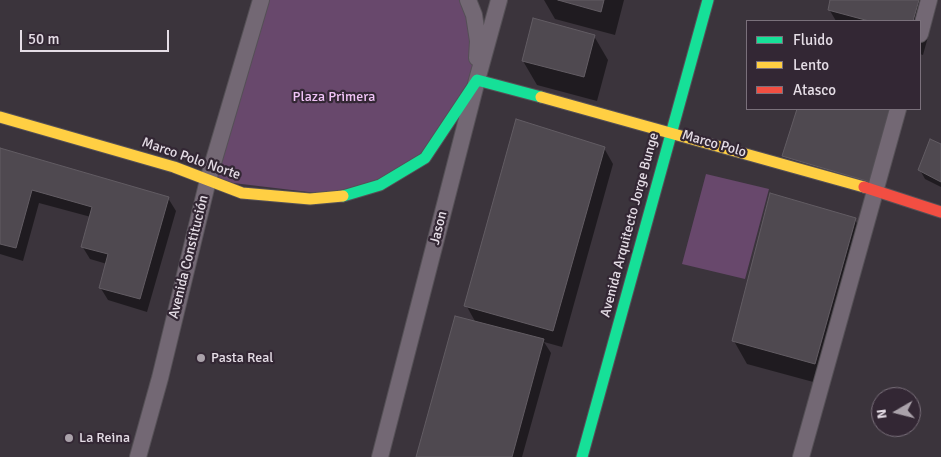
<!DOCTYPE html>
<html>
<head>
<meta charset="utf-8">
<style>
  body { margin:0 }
  #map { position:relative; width:941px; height:457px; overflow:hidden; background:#3b343c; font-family:Signika,sans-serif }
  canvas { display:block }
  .legend { position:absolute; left:746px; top:20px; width:175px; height:90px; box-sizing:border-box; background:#332734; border:1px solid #7a707b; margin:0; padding:6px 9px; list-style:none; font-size:15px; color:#e5dde6 }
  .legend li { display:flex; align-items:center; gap:10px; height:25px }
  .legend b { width:25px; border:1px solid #7a707b }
  .north { position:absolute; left:871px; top:387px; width:50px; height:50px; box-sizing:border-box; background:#332734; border:1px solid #7a707b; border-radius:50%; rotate:262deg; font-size:14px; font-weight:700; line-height:20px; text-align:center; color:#e5dde6 }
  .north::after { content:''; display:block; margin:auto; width:18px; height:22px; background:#aaa2aa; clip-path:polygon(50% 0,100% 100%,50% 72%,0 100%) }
  .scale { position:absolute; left:20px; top:30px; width:149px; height:22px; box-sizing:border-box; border:2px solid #e5dde6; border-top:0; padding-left:6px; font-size:15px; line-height:18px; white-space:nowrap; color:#e5dde6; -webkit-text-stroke:4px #332734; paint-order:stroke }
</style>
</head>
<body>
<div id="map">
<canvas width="941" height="457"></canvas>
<ul class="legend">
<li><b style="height:6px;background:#16e098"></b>Fluido</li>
<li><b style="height:6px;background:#ffcf43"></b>Lento</li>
<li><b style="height:6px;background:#f24e42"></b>Atasco</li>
</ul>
<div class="north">N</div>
<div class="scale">50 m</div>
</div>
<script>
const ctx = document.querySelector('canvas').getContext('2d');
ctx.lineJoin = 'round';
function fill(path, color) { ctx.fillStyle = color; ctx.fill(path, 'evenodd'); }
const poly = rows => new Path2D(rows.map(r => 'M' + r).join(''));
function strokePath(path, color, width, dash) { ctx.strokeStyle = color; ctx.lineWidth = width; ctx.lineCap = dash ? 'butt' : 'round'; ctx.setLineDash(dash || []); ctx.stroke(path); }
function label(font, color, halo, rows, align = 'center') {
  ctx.font = font + ' Signika,sans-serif'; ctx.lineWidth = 4.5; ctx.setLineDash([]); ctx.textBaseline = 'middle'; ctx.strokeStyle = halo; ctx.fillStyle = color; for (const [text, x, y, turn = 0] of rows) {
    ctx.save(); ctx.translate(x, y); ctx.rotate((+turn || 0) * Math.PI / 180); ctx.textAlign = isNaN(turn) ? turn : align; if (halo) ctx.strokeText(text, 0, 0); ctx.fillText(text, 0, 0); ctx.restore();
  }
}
fill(poly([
  [261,0,468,0,477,80,425,158,342,196,208,180],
  [706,174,769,189,745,279,682,264]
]), '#68486c');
fill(poly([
  [544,0,624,0,615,35,555,19],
  [831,0,938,0,923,55,920,54,920,21,836,21,829,9],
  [594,36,608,60,597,101,537,85,523,61],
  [798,109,892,109,784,156],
  [941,146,941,187,925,179,920,170],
  [604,148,613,164,562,347,544,342,551,353,522,457,417,457,476,323,466,305],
  [0,149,168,198,176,211,147,312,108,300,100,287,107,264,90,259,82,246,91,217,39,203,23,261,0,254],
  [855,220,868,243,828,386,747,364,734,341]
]), '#0007');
const building = poly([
  [558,0,604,0,601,12,558,0],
  [830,0,919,0,913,21,869,21,828,10,830,0],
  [533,18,595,35,584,77,522,61,533,18],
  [797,109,892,109,870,182,782,156,797,109],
  [516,119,605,147,553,331,464,306,516,119],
  [930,139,941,144,941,182,918,170,930,139],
  [0,148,169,197,140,299,99,288,108,254,81,247,92,207,32,190,16,248,0,244,0,148],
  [770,193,856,218,815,364,732,341,770,193],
  [455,316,544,339,512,457,416,457,455,316]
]);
fill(building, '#4f4950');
strokePath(building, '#625c63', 1);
const street = poly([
  [468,0,474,15,478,41,477,58],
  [920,34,929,0],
  [138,457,160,378,208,180,261,0],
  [380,457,477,80,499,0],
  [801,457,898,109]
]);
const fast = poly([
  [343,196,380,185,425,158,477,80,541,97],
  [582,457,708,0]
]);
const slow = poly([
  [541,97,864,187],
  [0,117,174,167,242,193,310,199,343,196]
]);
const jam = poly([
  [864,187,941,212]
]);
strokePath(street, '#555056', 18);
strokePath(fast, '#555056', 13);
strokePath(slow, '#555056', 13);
strokePath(jam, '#555056', 13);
strokePath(street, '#736874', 16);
strokePath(fast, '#16e098', 11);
strokePath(slow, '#ffcf43', 11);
strokePath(jam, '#f24e42', 11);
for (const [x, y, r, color] of [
  [201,358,5,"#aaa2aa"],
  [69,438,5,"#aaa2aa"]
]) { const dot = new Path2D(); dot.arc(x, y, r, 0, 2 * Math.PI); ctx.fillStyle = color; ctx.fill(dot); strokePath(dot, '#332734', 2); }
label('14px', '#f1c4f7', '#332734', [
  ["Plaza Primera",334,97]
]);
label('14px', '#e5dde6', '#332734', [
  ["Marco Polo",714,144,16],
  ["Marco Polo Norte",191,159,19],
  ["Avenida Arquitecto Jorge Bunge",630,225,-75],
  ["Jason",439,228,-76],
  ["Avenida Constitución",189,257,-76]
]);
label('14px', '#e5dde6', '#332734', [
  ["Pasta Real",211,358],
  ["La Reina",79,438]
], 'left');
</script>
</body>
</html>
